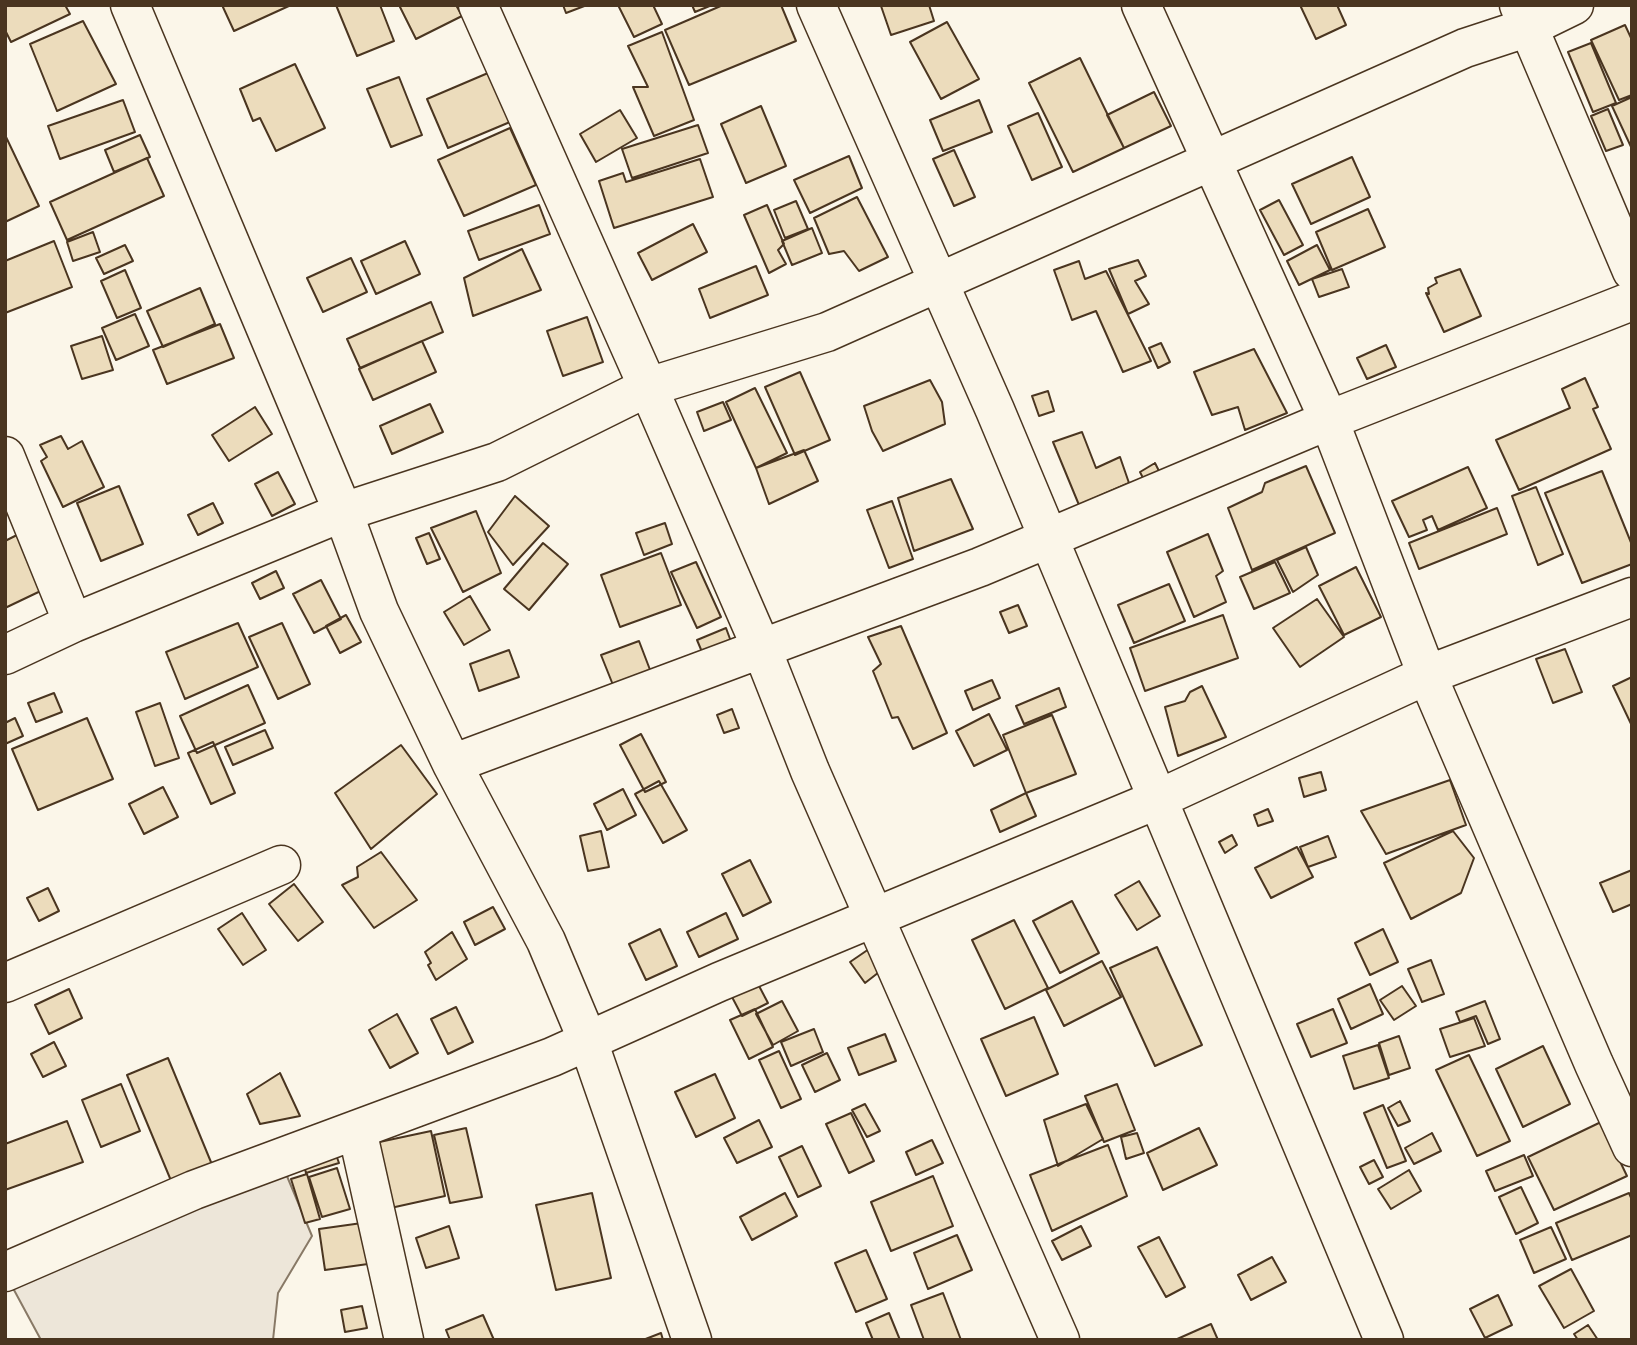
<!DOCTYPE html>
<html>
<head>
<meta charset="utf-8">
<style>
  body { margin:0 }
  #map { position:relative; width:1637px; height:1345px; overflow:hidden; background:#fbf6e9; font-family:Jost,sans-serif }
  canvas { display:block }
  .frame { position:absolute; inset:0; border:7px solid #4a3520; pointer-events:none }
</style>
</head>
<body>
<div id="map">
<canvas width="1637" height="1345"></canvas>
<div class="frame"></div>
</div>
<script>
const ctx = document.querySelector('canvas').getContext('2d');
ctx.lineJoin = 'round';
function fill(path, color) { ctx.fillStyle = color; ctx.fill(path, 'evenodd'); }
const poly = rows => new Path2D(rows.map(r => 'M' + r).join(''));
function strokePath(path, color, width, dash) { ctx.strokeStyle = color; ctx.lineWidth = width; ctx.lineCap = dash ? 'butt' : 'round'; ctx.setLineDash(dash || []); ctx.stroke(path); }
const green = poly([
  [284,1169,312,1236,278,1293,273,1340,41,1340,7,1277,284,1169]
]);
fill(green, '#ede6d9');
strokePath(green, '#887966', 2);
const building = poly([
  [5,5,65,5,70,14,11,42,5,30,5,5],
  [222,5,291,5,234,31,222,5],
  [336,5,380,5,394,41,357,56,336,5],
  [399,5,456,5,462,16,416,39,399,5],
  [563,5,587,5,566,13,563,5],
  [618,5,653,5,662,24,634,37,618,5],
  [692,5,712,5,695,12,692,5],
  [723,5,781,5,796,41,689,85,665,30,723,5],
  [884,5,929,5,934,21,891,35,881,6,884,5],
  [1300,5,1337,5,1346,25,1316,39,1300,5],
  [83,21,116,84,57,111,30,44,83,21],
  [947,22,979,79,941,99,910,42,947,22],
  [1625,25,1632,40,1632,95,1619,100,1591,40,1625,25],
  [662,32,694,120,654,136,633,87,648,87,628,46,662,32],
  [1591,43,1616,103,1593,112,1568,52,1591,43],
  [1080,58,1124,148,1073,172,1029,83,1080,58],
  [295,64,325,128,276,151,260,118,253,121,240,89,295,64],
  [488,73,510,122,448,148,427,99,488,73],
  [399,77,422,135,391,147,367,89,399,77],
  [1154,92,1171,126,1124,148,1107,115,1154,92],
  [1632,97,1632,149,1612,106,1632,97],
  [123,100,135,132,60,159,48,126,123,100],
  [979,100,992,132,943,151,930,120,979,100],
  [761,106,786,166,746,183,721,124,761,106],
  [1608,109,1623,145,1606,151,1591,116,1608,109],
  [620,110,637,138,596,162,580,134,620,110],
  [1038,113,1062,167,1032,180,1008,126,1038,113],
  [698,125,708,153,632,178,622,149,698,125],
  [510,128,536,185,464,216,438,160,510,128],
  [140,135,150,157,114,172,105,150,140,135],
  [6,137,39,206,5,222,5,138,6,137],
  [954,150,975,197,954,206,933,159,954,150],
  [849,156,862,188,810,213,794,180,849,156],
  [1352,157,1370,197,1311,224,1292,184,1352,157],
  [147,158,164,196,67,240,50,202,147,158],
  [700,159,713,197,614,228,599,181,623,173,626,182,700,159],
  [857,197,888,257,859,271,844,251,829,254,814,218,857,197],
  [1279,200,1303,245,1284,255,1260,210,1279,200],
  [796,201,808,229,785,238,774,210,796,201],
  [539,205,550,234,479,260,468,231,539,205],
  [767,205,784,244,778,250,786,264,769,273,744,215,767,205],
  [1368,209,1385,247,1332,270,1316,232,1368,209],
  [693,224,707,252,652,280,638,253,693,224],
  [812,228,822,253,792,265,782,241,812,228],
  [93,232,100,252,73,261,67,242,93,232],
  [54,241,72,287,5,313,5,261,54,241],
  [405,241,420,274,376,294,361,261,405,241],
  [125,245,133,261,104,274,96,258,125,245],
  [1317,245,1330,270,1299,285,1287,261,1317,245],
  [522,249,541,290,473,316,464,278,522,249],
  [351,258,367,292,323,312,307,278,351,258],
  [1138,260,1146,276,1135,281,1149,304,1128,314,1109,269,1138,260],
  [1079,261,1085,279,1106,271,1151,361,1123,372,1096,311,1072,320,1054,270,1079,261],
  [756,266,768,295,710,318,699,289,756,266],
  [1342,269,1349,287,1319,297,1312,279,1342,269],
  [1460,269,1481,316,1444,332,1426,293,1429,294,1428,288,1437,283,1435,278,1460,269],
  [125,270,141,308,117,318,101,281,125,270],
  [200,288,215,324,163,347,147,311,200,288],
  [431,302,443,332,360,368,347,339,431,302],
  [135,314,149,346,116,360,102,328,135,314],
  [587,317,603,362,563,376,547,331,587,317],
  [220,324,234,358,167,384,153,350,220,324],
  [102,336,113,370,82,379,71,346,102,336],
  [422,341,436,372,373,400,359,369,422,341],
  [1161,343,1170,362,1158,368,1149,348,1161,343],
  [1386,345,1396,367,1367,379,1357,358,1386,345],
  [1254,349,1287,413,1245,430,1238,407,1212,415,1194,372,1254,349],
  [800,372,830,440,795,455,765,387,800,372],
  [1585,378,1598,407,1593,409,1611,449,1519,490,1496,440,1570,408,1562,389,1585,378],
  [930,380,942,402,945,424,883,451,872,431,864,406,930,380],
  [755,388,787,453,756,468,726,402,755,388],
  [1048,391,1054,411,1039,416,1032,396,1048,391],
  [723,402,731,420,704,431,697,412,723,402],
  [430,404,443,432,392,454,380,426,430,404],
  [255,407,272,434,229,461,212,435,255,407],
  [1082,432,1096,468,1120,457,1129,483,1079,505,1053,442,1082,432],
  [61,436,68,449,82,441,104,487,63,507,41,461,47,457,40,445,61,436],
  [804,450,818,481,769,504,756,468,804,450],
  [1155,463,1161,475,1145,482,1140,472,1155,463],
  [1306,466,1335,533,1252,570,1228,508,1262,492,1265,483,1306,466],
  [1468,467,1487,508,1438,530,1432,516,1423,520,1427,530,1409,537,1392,501,1468,467],
  [1602,471,1632,545,1632,564,1582,583,1545,493,1602,471],
  [278,472,295,504,272,516,255,484,278,472],
  [951,479,973,529,914,551,898,498,951,479],
  [119,486,143,544,101,561,77,503,119,486],
  [1536,487,1563,554,1538,565,1512,496,1536,487],
  [515,496,549,526,513,565,488,532,515,496],
  [892,501,913,559,889,568,867,510,892,501],
  [213,503,223,523,198,535,188,515,213,503],
  [1497,508,1507,534,1419,569,1409,543,1497,508],
  [476,511,501,573,463,592,431,528,476,511],
  [665,523,672,544,644,555,636,533,665,523],
  [23,532,49,587,5,608,5,541,23,532],
  [429,533,440,559,427,564,416,538,429,533],
  [1208,534,1223,571,1216,576,1226,602,1194,617,1167,552,1208,534],
  [543,543,568,564,529,610,504,589,543,543],
  [1306,547,1318,575,1293,592,1277,560,1306,547],
  [661,553,681,605,620,627,601,575,661,553],
  [696,562,721,617,697,628,671,572,696,562],
  [1275,562,1290,593,1254,609,1240,577,1275,562],
  [1356,567,1381,617,1344,635,1319,586,1356,567],
  [276,571,284,588,260,599,252,583,276,571],
  [321,580,341,619,314,633,293,594,321,580],
  [1169,584,1185,621,1134,643,1118,605,1169,584],
  [470,596,490,630,464,645,444,612,470,596],
  [1317,599,1344,637,1300,667,1273,628,1317,599],
  [1018,605,1027,626,1009,633,1000,612,1018,605],
  [346,615,361,642,340,653,326,626,346,615],
  [1223,615,1238,658,1145,691,1130,648,1223,615],
  [238,623,258,667,185,699,166,652,238,623],
  [282,623,310,684,278,699,249,637,282,623],
  [901,626,947,733,913,749,898,717,892,718,873,671,881,664,868,637,901,626],
  [726,628,733,647,705,659,697,640,726,628],
  [639,641,652,675,615,690,601,655,639,641],
  [1565,649,1582,692,1553,703,1536,659,1565,649],
  [509,650,519,677,479,691,470,664,509,650],
  [1632,677,1632,726,1613,686,1632,677],
  [992,680,1000,698,973,710,965,691,992,680],
  [248,685,265,723,197,753,180,716,248,685],
  [1202,686,1226,737,1178,756,1165,707,1185,701,1190,692,1202,686],
  [1059,688,1066,707,1024,724,1016,706,1059,688],
  [54,693,62,712,36,722,28,703,54,693],
  [160,703,179,758,155,766,136,712,160,703],
  [732,709,739,728,724,733,717,715,732,709],
  [989,714,1007,750,974,766,956,731,989,714],
  [1052,715,1076,774,1026,793,1003,735,1052,715],
  [15,718,23,736,5,744,5,723,15,718],
  [87,718,113,779,38,810,12,749,87,718],
  [265,730,273,748,233,765,225,747,265,730],
  [641,734,666,782,645,792,620,745,641,734],
  [213,742,235,793,211,804,188,753,213,742],
  [401,745,437,794,371,849,335,793,401,745],
  [1321,772,1326,790,1304,797,1299,778,1321,772],
  [1450,780,1466,825,1386,854,1361,811,1450,780],
  [659,781,687,830,663,843,635,794,659,781],
  [163,787,178,817,144,834,129,804,163,787],
  [623,789,636,815,607,830,594,804,623,789],
  [1026,793,1036,816,1000,832,991,810,1026,793],
  [1268,809,1273,821,1258,826,1254,815,1268,809],
  [601,831,609,867,588,871,580,836,601,831],
  [1453,831,1474,858,1461,893,1411,919,1384,863,1453,831],
  [1232,835,1237,845,1225,853,1219,842,1232,835],
  [1328,836,1336,857,1308,867,1300,847,1328,836],
  [1297,847,1313,877,1271,898,1255,868,1297,847],
  [381,852,417,900,374,928,342,885,358,877,357,867,381,852],
  [750,860,771,902,743,916,722,874,750,860],
  [1632,870,1632,904,1613,912,1600,883,1632,870],
  [1139,881,1160,916,1137,930,1115,895,1139,881],
  [294,884,323,922,298,941,269,904,294,884],
  [48,888,59,911,39,921,27,898,48,888],
  [1072,901,1099,953,1060,973,1033,921,1072,901],
  [493,907,505,929,475,945,464,922,493,907],
  [242,913,266,950,243,965,218,929,242,913],
  [726,913,738,939,699,957,687,932,726,913],
  [1014,920,1048,988,1005,1009,972,940,1014,920],
  [660,929,677,966,646,980,629,944,660,929],
  [1383,929,1398,962,1370,975,1355,943,1383,929],
  [452,932,467,959,436,980,428,965,431,963,425,952,452,932],
  [1157,947,1202,1045,1155,1066,1110,968,1157,947],
  [869,949,883,969,865,983,850,962,869,949],
  [1431,960,1444,994,1422,1002,1408,969,1431,960],
  [1102,961,1121,997,1064,1026,1046,990,1102,961],
  [758,984,768,1003,742,1016,732,997,758,984],
  [1370,984,1383,1014,1351,1029,1338,999,1370,984],
  [1402,986,1416,1006,1394,1020,1380,1000,1402,986],
  [69,989,82,1018,49,1034,35,1005,69,989],
  [782,1001,798,1031,773,1045,756,1014,782,1001],
  [1485,1001,1500,1039,1488,1044,1476,1016,1460,1022,1456,1012,1485,1001],
  [456,1007,473,1042,448,1054,431,1019,456,1007],
  [755,1009,773,1047,749,1059,730,1020,755,1009],
  [1333,1009,1347,1043,1311,1057,1297,1024,1333,1009],
  [397,1014,418,1053,390,1068,369,1030,397,1014],
  [1034,1017,1058,1074,1006,1096,981,1039,1034,1017],
  [1474,1018,1485,1046,1450,1057,1440,1029,1474,1018],
  [814,1029,823,1052,791,1066,781,1042,814,1029],
  [885,1034,896,1061,859,1075,848,1048,885,1034],
  [1399,1036,1410,1068,1389,1075,1379,1043,1399,1036],
  [54,1042,66,1066,43,1077,31,1054,54,1042],
  [1378,1045,1389,1078,1354,1089,1343,1056,1378,1045],
  [1543,1046,1570,1104,1523,1127,1496,1069,1543,1046],
  [779,1051,801,1099,781,1108,759,1060,779,1051],
  [827,1053,840,1080,815,1092,802,1065,827,1053],
  [1469,1055,1510,1141,1477,1156,1436,1070,1469,1055],
  [168,1058,213,1167,172,1183,127,1075,168,1058],
  [280,1073,300,1116,260,1124,247,1094,280,1073],
  [715,1074,735,1118,696,1137,675,1092,715,1074],
  [121,1084,140,1131,101,1147,82,1100,121,1084],
  [1117,1084,1135,1130,1104,1142,1085,1096,1117,1084],
  [1400,1101,1410,1121,1398,1126,1388,1108,1400,1101],
  [865,1104,880,1131,867,1137,852,1110,865,1104],
  [1086,1104,1103,1139,1058,1166,1044,1120,1086,1104],
  [1383,1105,1406,1161,1387,1168,1364,1113,1383,1105],
  [851,1113,874,1161,849,1173,826,1124,851,1113],
  [759,1120,772,1147,737,1163,724,1138,759,1120],
  [67,1121,83,1162,5,1190,5,1144,67,1121],
  [1601,1122,1627,1176,1554,1210,1528,1157,1601,1122],
  [466,1128,482,1197,450,1203,434,1135,466,1128],
  [1199,1128,1217,1165,1163,1190,1147,1153,1199,1128],
  [431,1131,445,1196,386,1209,370,1144,431,1131],
  [1137,1133,1144,1153,1126,1159,1121,1137,1137,1133],
  [1432,1133,1441,1151,1414,1164,1405,1148,1432,1133],
  [932,1140,943,1163,916,1175,906,1152,932,1140],
  [331,1141,339,1163,306,1173,300,1151,331,1141],
  [1108,1145,1127,1196,1052,1231,1030,1175,1108,1145],
  [802,1146,821,1186,798,1197,779,1157,802,1146],
  [1524,1155,1533,1176,1495,1191,1486,1171,1524,1155],
  [1374,1160,1383,1177,1369,1184,1360,1167,1374,1160],
  [337,1168,350,1209,322,1217,309,1177,337,1168],
  [1409,1170,1421,1191,1391,1209,1378,1189,1409,1170],
  [307,1174,320,1219,305,1223,291,1179,307,1174],
  [933,1176,953,1226,891,1251,871,1202,933,1176],
  [1521,1187,1538,1223,1516,1234,1499,1197,1521,1187],
  [592,1193,611,1278,556,1290,536,1205,592,1193],
  [785,1193,797,1216,752,1240,740,1217,785,1193],
  [1629,1193,1632,1200,1632,1235,1572,1260,1556,1223,1629,1193],
  [362,1223,368,1264,325,1270,319,1229,362,1223],
  [449,1226,459,1258,426,1268,416,1238,449,1226],
  [1081,1226,1091,1246,1062,1260,1052,1241,1081,1226],
  [1551,1227,1566,1259,1534,1273,1520,1240,1551,1227],
  [957,1235,972,1270,928,1289,914,1253,957,1235],
  [1159,1237,1185,1287,1166,1297,1138,1247,1159,1237],
  [866,1250,887,1299,856,1312,835,1263,866,1250],
  [1272,1257,1286,1282,1251,1300,1238,1275,1272,1257],
  [1571,1269,1594,1311,1564,1328,1539,1286,1571,1269],
  [943,1293,961,1340,924,1340,911,1305,943,1293],
  [1498,1295,1512,1325,1485,1338,1470,1309,1498,1295],
  [362,1306,367,1328,345,1332,341,1310,362,1306],
  [889,1313,900,1340,873,1340,866,1323,889,1313],
  [483,1315,494,1340,450,1340,446,1330,483,1315],
  [1211,1324,1218,1340,1175,1340,1211,1324],
  [1588,1325,1598,1340,1578,1340,1574,1334,1588,1325],
  [661,1333,663,1340,643,1340,661,1333]
]);
fill(building, '#ecdcbc');
strokePath(building, '#4a3520', 2);
const minor = poly([
  [130,5,343,512,379,611,452,764,546,941,588,1041,692,1340],
  [478,5,648,387,761,647,810,771,1060,1340],
  [816,5,995,410,1384,1340],
  [1141,5,1329,420,1427,675,1594,1064,1632,1147],
  [1519,5,1632,271],
  [5,456,73,623],
  [5,655,73,623,343,512,497,462,648,387,827,332,1465,48,1529,27,1574,5],
  [452,764,980,567,1329,420,1632,301],
  [5,983,281,865],
  [357,1130,404,1340],
  [5,1272,194,1190,552,1057,719,982,1156,800,1427,675,1632,597]
]);
strokePath(minor, '#4a3520', 41);
strokePath(minor, '#fbf6e9', 38);
</script>
</body>
</html>
